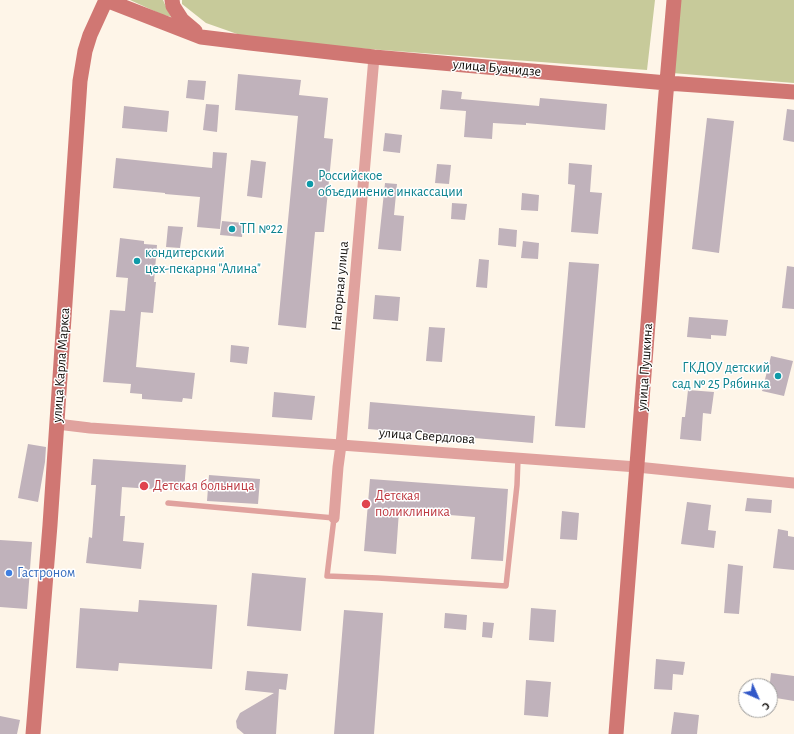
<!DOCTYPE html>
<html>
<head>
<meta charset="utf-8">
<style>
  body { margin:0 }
  #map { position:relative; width:794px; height:734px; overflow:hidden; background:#fef5e8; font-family:"Alegreya Sans",sans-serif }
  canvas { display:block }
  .north { position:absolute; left:738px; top:678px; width:40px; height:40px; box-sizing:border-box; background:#fff; border:1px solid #9f9e9c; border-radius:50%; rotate:135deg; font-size:11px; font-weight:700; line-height:16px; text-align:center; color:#0f0c08 }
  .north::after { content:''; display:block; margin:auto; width:14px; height:18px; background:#3258c8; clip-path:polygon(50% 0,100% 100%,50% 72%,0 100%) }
</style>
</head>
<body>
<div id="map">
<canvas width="794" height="734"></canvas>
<div class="north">С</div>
</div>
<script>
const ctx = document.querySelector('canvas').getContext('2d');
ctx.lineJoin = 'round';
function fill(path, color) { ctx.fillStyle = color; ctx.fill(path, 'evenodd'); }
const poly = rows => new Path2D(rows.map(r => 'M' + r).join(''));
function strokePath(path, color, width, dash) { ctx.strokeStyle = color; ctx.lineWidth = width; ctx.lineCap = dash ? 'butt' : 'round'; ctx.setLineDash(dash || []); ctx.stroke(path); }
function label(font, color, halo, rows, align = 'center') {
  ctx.font = font + ' "Alegreya Sans",sans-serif'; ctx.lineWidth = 3; ctx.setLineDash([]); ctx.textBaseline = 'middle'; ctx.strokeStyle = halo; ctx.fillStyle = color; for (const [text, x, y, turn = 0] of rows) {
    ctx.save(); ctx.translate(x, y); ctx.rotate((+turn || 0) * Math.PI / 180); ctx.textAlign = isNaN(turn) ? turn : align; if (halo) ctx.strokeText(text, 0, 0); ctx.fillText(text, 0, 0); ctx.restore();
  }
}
fill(poly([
  [130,0,163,0,169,13,172,17,163,15],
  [182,0,655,0,647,70,342,47,243,36,206,23,182,4],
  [680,0,794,0,794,83,672,73]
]), '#c7ca9a');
fill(poly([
  [238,74,301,80,299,95,328,98,324,138,333,139,324,232,315,232,306,328,278,325,298,116,235,110],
  [188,80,206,81,204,100,186,98],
  [442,90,462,92,461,99,539,106,540,98,607,104,605,130,526,123,526,125,493,123,492,139,464,137,466,111,440,109],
  [206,104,219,105,217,132,203,130],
  [124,106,169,111,167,132,122,128],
  [787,109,794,110,794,142,783,140],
  [707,118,734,121,719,253,692,249],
  [385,133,402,135,400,153,383,151],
  [213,152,227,153,220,229,197,227,200,197,165,194,165,193,113,188,116,158,212,168],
  [251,160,266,162,262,198,247,196],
  [569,163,592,165,590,192,602,193,598,234,571,232,575,185,568,184],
  [437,164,451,165,449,184,435,183],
  [385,183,397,184,394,215,404,216,401,251,378,249],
  [522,193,539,195,538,211,521,210],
  [452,203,467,204,465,220,451,219],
  [222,221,243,223,242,237,220,235],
  [168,226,183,227,180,248,166,247],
  [499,228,517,230,516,247,498,245],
  [120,238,144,241,144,244,157,245,154,282,156,282,153,313,141,312,136,367,195,373,192,399,183,398,182,402,142,399,142,394,130,393,131,384,103,382,110,310,125,311,128,278,116,277],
  [523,241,539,243,538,259,521,258],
  [479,259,489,260,487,288,476,287],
  [569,262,599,264,585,428,555,426],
  [787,266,794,267,794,309,782,308],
  [375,295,400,297,398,321,373,319],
  [689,317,728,320,726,336,711,335,711,339,687,337],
  [429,327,445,328,442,362,426,361],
  [231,345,249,347,247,364,230,362],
  [771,356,793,361,784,396,762,391],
  [688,390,714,392,711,414,703,413,701,441,680,439,682,417,685,417],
  [274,392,315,396,312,420,272,417],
  [370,402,535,416,533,443,368,429],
  [28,444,46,447,45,462,38,502,18,498],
  [93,459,186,465,184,491,122,487,120,516,125,516,123,541,144,543,141,569,86,563,89,537,92,538,96,485,91,485],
  [209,475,260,479,258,504,207,501],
  [370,479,508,489,503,561,471,559,475,517,399,511,396,554,364,551],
  [747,498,772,500,771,513,745,511],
  [687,502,711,505,708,530,716,531,714,548,681,544],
  [562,511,579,513,577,540,560,539],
  [778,529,788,531,788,536,794,537,794,570,773,568],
  [0,540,32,542,27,609,0,607],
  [728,564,743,566,739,614,724,613],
  [252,573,306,578,301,631,247,626],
  [139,600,217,605,212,669,119,663,118,671,76,668,80,608,138,612],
  [531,608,556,610,554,642,529,640],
  [344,610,383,613,374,734,334,734],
  [445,613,467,615,466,630,444,628],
  [483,622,494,623,492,638,482,637],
  [656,659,685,662,683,675,673,674,672,690,654,689],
  [247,671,288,674,286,690,279,689,276,734,244,734,237,728,236,721,240,713,274,693,245,690],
  [771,673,794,676,794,701,770,697,770,682],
  [526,680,551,682,548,717,524,715],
  [674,712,699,715,697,734,671,734],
  [0,716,20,720,17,734,0,734]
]), '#c0b2bb');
strokePath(poly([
  [168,503,334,518,327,576,378,578,506,586,517,485,518,458]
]), '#e0a29e', 5.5);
strokePath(poly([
  [57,424,90,428,341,445,637,467,794,483],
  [334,518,338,467,341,445,374,57]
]), '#e0a29e', 11);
strokePath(poly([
  [106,0,201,37,250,43,374,57,667,83,794,92],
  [172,0,173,6,182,20,195,31],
  [33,734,50,525,80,81,85,51,90,35,106,0],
  [616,734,665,105,674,0]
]), '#d07773', 15);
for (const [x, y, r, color] of [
  [310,184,4,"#0f9aa8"],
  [232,229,4,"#0f9aa8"],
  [137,261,4,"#0f9aa8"],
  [778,376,4,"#0f9aa8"],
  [144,486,5,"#e0444e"],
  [366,504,5,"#e0444e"],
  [9,573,4,"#3f7fe0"]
]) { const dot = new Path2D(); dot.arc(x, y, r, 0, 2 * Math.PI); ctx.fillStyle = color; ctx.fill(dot); strokePath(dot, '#fff', 1.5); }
label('14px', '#0f0c08', '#fff', [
  ["улица Буачидзе",497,68,5],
  ["Нагорная улица",340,286,-85],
  ["улица Карла Маркса",61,365,-86],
  ["улица Пушкина",645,367,-86],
  ["улица Свердлова",427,436,4]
]);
label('14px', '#0d838f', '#fff', [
  ["Российское",318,176],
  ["объединение инкассации",318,192],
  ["ТП №22",240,229],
  ["кондитерский",145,253],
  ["цех-пекарня \"Алина\"",145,269],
  ["ГКДОУ детский",770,368,"right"],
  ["сад № 25 Рябинка",770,384,"right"]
], 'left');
label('14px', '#be3a42', '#fff', [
  ["Детская больница",153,486],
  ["Детская",375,496],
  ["поликлиника",375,512]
], 'left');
label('14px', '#366cbe', '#fff', [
  ["Гастроном",17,573]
], 'left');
</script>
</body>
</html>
